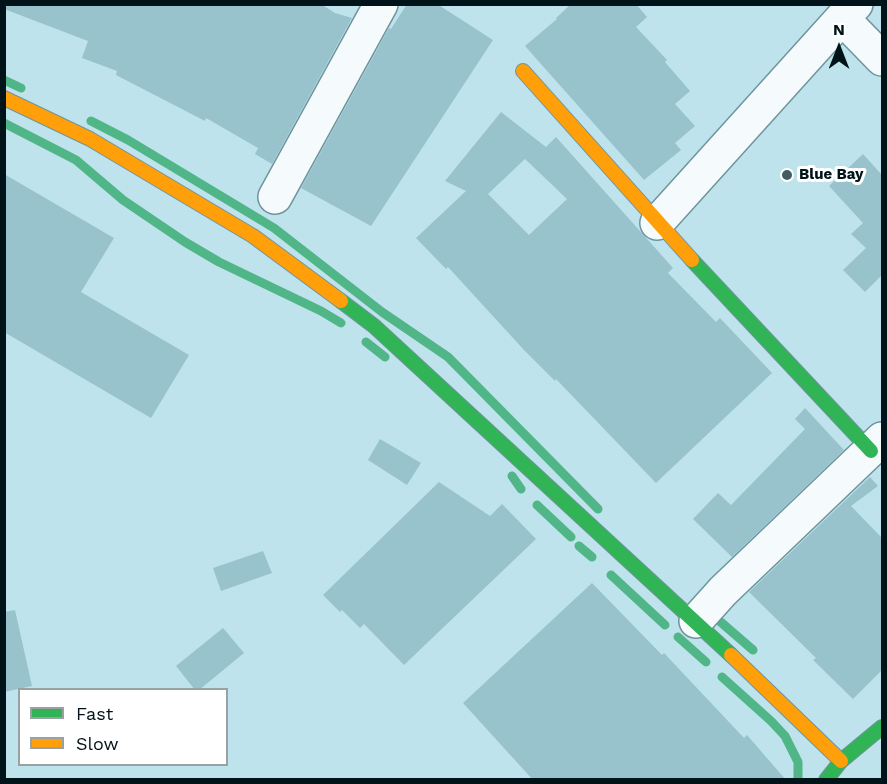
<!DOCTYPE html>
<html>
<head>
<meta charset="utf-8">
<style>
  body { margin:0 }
  #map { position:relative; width:887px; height:784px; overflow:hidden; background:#bee3ec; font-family:"Work Sans",sans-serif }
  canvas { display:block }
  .frame { position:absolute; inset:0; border:6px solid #001319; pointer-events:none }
  .legend { position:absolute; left:18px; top:688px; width:210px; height:78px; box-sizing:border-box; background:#fff; border:2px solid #99a1a3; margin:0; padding:8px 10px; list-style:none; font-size:18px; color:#001319 }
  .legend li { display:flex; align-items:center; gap:12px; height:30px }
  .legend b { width:30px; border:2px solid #99a1a3 }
  .north { position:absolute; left:809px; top:18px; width:60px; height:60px; -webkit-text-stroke:4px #fff; paint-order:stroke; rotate:0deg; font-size:16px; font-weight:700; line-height:24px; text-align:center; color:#001319 }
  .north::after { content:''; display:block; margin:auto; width:21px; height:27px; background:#001319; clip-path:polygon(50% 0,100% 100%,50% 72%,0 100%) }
</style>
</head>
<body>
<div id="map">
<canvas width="887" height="784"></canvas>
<div class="frame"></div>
<ul class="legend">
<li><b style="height:8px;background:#30b455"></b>Fast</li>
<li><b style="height:8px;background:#ff9f0a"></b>Slow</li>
</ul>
<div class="north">N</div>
</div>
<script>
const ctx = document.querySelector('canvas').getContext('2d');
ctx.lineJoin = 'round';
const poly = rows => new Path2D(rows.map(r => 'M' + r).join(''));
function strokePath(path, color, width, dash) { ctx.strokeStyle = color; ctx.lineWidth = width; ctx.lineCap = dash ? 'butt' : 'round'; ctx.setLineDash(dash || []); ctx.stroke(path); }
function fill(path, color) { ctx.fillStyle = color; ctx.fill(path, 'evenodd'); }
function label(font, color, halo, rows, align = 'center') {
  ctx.font = font + ' "Work Sans",sans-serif'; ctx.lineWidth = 6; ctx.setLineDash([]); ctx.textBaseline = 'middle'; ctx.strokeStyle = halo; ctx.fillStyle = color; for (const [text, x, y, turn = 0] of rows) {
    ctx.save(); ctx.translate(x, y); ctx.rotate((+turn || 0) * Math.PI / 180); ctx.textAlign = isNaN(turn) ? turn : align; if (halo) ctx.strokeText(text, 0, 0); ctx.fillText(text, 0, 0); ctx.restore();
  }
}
strokePath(poly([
  [4,80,21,88],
  [91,121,128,140,274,228,382,312,448,357,598,509],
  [4,123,76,160,123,200,185,242,219,262,321,311,341,323],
  [366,342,385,357],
  [512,476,521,489],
  [537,505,571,537],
  [579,546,592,557],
  [611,575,665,625],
  [716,618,753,650],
  [678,637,706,662],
  [722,677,771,721,785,736,798,762,798,780]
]), '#50b587', 9);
fill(poly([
  [4,4,321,4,335,13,352,18,272,164,255,154,258,148,206,118,205,121,116,75,117,71,82,58,88,41,4,9],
  [407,4,437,4,493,40,371,226,301,188,389,28,391,29],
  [571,4,636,4,647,17,636,27,667,60,665,62,690,91,675,104,695,126,675,143,681,150,644,180,525,46,557,19,556,18],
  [501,112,546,147,556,137,673,268,668,273,716,322,720,318,772,373,656,483,556,379,555,381,524,350,448,267,446,269,416,238,466,191,445,181],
  [525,159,567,199,529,235,488,194],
  [863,154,882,175,882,275,865,292,843,270,866,248,851,234,863,223,829,186],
  [4,174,114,238,81,292,189,355,151,418,4,332],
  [805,408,844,450,732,557,693,519,718,493,731,505,805,429,795,419],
  [380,439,421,463,407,485,368,460],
  [870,477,878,486,851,506,882,538,882,670,853,699,813,660,816,658,749,592],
  [439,482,490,516,502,504,536,539,404,665,364,624,360,628,342,610,340,612,323,595],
  [263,551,272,573,221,591,213,568],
  [592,583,662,655,664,653,744,738,747,735,786,780,533,780,463,703],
  [15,610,32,686,4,692,4,612],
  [223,628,244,653,199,690,195,690,176,666]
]), '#98c3cc');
const street = poly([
  [856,4,842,18,882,59],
  [275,197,381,4],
  [657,223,842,18],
  [696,621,723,591,882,439]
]);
const fast = poly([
  [692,260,871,451],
  [341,301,374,326,731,655],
  [826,780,841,761,882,727]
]);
const slow = poly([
  [523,71,692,260],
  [4,98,90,139,253,236,341,301],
  [731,655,841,761]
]);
strokePath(street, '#6f949c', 36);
strokePath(fast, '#6f949c', 16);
strokePath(slow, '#6f949c', 16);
strokePath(street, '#f5fbfc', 33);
strokePath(fast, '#30b455', 14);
strokePath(slow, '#ff9f0a', 14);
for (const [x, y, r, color] of [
  [787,175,6,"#425c63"]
]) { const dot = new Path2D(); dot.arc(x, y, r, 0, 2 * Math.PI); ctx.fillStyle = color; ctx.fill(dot); strokePath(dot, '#fff', 2); }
label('bold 15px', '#001319', '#fff', [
  ["Blue Bay",799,175]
], 'left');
</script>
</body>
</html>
